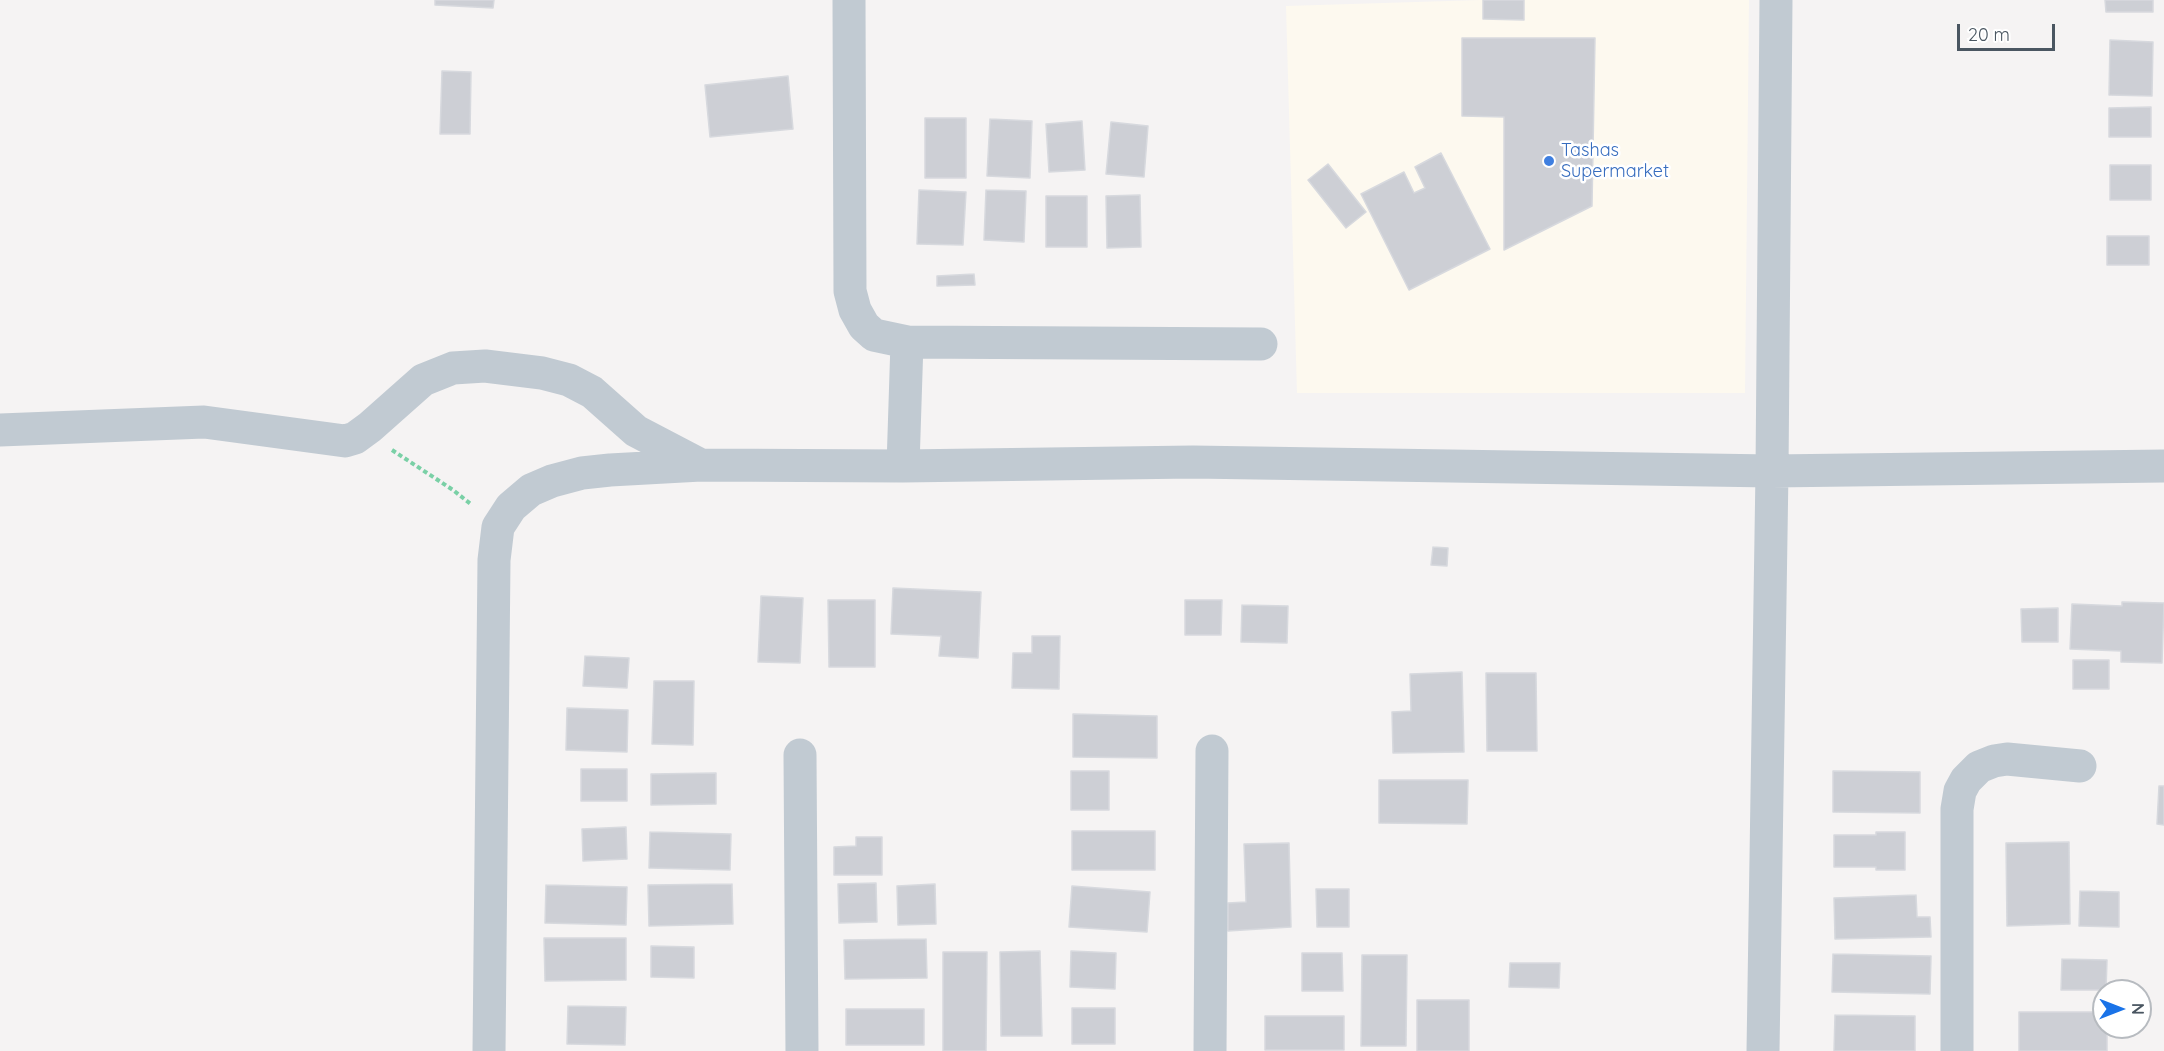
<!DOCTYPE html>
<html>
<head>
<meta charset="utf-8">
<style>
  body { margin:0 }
  #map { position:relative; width:2164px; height:1051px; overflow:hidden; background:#f5f3f3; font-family:Quicksand,sans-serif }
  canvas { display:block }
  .north { position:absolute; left:2092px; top:979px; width:60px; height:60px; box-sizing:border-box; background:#fff; border:2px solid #b7bbc0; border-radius:50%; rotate:90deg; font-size:16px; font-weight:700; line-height:24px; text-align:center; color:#4a5661 }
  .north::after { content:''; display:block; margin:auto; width:21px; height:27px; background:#1a73e8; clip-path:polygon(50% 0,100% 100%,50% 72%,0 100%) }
  .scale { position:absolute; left:1957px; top:24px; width:98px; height:27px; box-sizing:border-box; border:3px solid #4a5661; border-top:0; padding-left:8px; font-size:18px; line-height:21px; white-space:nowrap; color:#4a5661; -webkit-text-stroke:4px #fff; paint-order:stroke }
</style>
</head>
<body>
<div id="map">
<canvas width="2164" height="1051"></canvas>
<div class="north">N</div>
<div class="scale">20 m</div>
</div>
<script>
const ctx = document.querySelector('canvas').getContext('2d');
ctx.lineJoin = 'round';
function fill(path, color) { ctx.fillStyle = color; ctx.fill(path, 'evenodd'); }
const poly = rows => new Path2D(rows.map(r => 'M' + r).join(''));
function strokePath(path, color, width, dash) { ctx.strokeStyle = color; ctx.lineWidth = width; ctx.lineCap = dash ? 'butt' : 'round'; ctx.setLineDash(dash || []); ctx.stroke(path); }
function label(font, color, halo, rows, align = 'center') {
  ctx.font = font + ' Quicksand,sans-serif'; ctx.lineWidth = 5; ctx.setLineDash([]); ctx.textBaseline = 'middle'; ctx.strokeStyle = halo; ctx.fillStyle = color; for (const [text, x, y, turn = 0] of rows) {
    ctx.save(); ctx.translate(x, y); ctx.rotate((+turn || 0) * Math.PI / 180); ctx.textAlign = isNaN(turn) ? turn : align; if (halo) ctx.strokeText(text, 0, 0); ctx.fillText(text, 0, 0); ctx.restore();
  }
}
fill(poly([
  [1481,0,1749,0,1745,393,1297,393,1286,6]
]), '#fdf9ef');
const building = poly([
  [435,0,494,0,493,8,435,5,435,0],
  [1483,0,1524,0,1524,20,1483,19,1483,0],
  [2105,0,2153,0,2153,12,2106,12,2105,0],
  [1462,38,1595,38,1592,206,1504,250,1504,117,1462,116,1462,38],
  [2110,40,2153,42,2152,96,2109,95,2110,40],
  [442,71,471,72,470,134,440,134,442,71],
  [788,76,793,129,710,137,705,85,788,76],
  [2151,107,2151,137,2109,137,2109,108,2151,107],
  [925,118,966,118,966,178,925,178,925,118],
  [990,119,1032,121,1030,178,987,176,990,119],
  [1082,121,1085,170,1049,172,1046,124,1082,121],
  [1111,122,1148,126,1144,177,1106,174,1111,122],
  [1441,153,1490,249,1409,290,1361,194,1404,172,1414,193,1425,188,1415,167,1441,153],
  [1328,164,1366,212,1346,228,1308,180,1328,164],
  [2110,165,2151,165,2151,200,2110,200,2110,165],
  [919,190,966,192,963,245,917,244,919,190],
  [986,190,1026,191,1024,242,984,240,986,190],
  [1140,195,1141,247,1107,248,1106,196,1140,195],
  [1046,196,1087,196,1087,247,1046,247,1046,196],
  [2107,236,2149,236,2149,265,2107,265,2107,236],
  [974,274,975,285,937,286,937,276,974,274],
  [1433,547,1448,548,1447,566,1431,565,1433,547],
  [893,588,981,592,978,658,939,656,941,636,891,634,893,588],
  [761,596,803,598,800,663,758,662,761,596],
  [828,600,875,600,875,667,829,667,828,600],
  [1185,600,1222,600,1221,635,1185,635,1185,600],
  [2122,602,2164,603,2162,663,2121,662,2121,651,2070,649,2072,604,2122,606,2122,602],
  [1242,605,1288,606,1287,643,1241,642,1242,605],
  [2058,608,2058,642,2022,642,2021,609,2058,608],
  [1032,636,1060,636,1059,689,1012,688,1013,653,1032,653,1032,636],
  [585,656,629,658,627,688,583,686,585,656],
  [2073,660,2109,660,2109,689,2073,689,2073,660],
  [1462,672,1464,752,1393,753,1392,712,1411,711,1410,674,1462,672],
  [1486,673,1536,673,1537,751,1487,751,1486,673],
  [654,681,694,681,693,745,652,744,654,681],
  [567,708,628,710,627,752,566,750,567,708],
  [1073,714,1157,716,1157,758,1073,757,1073,714],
  [581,769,627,769,627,801,581,801,581,769],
  [1071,771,1109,771,1109,810,1071,810,1071,771],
  [1833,771,1920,772,1920,813,1833,812,1833,771],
  [716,773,716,804,651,805,651,774,716,773],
  [1379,780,1468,780,1467,824,1379,823,1379,780],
  [2159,786,2164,786,2164,825,2157,824,2159,786],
  [626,827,627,859,583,861,582,829,626,827],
  [1072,831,1155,831,1155,870,1072,870,1072,831],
  [650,832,731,834,730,870,649,868,650,832],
  [1876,832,1905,832,1905,870,1876,870,1876,867,1834,867,1834,835,1876,835,1876,832],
  [856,837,882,837,882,875,834,875,834,847,856,846,856,837],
  [2069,842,2070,924,2007,926,2006,843,2069,842],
  [1289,843,1291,927,1228,931,1228,903,1246,902,1244,844,1289,843],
  [876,883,877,922,839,923,838,884,876,883],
  [732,884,733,924,649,926,648,885,732,884],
  [935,884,936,924,898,925,897,886,935,884],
  [546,885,627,887,626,925,545,923,546,885],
  [1072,886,1150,892,1147,932,1069,927,1072,886],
  [1316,889,1349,889,1349,927,1317,927,1316,889],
  [2080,891,2119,892,2119,927,2079,926,2080,891],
  [1916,895,1917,917,1930,917,1931,937,1835,939,1834,898,1916,895],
  [544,938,626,938,626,980,545,981,544,938],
  [926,939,927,978,845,979,844,940,926,939],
  [651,946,694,947,694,978,651,977,651,946],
  [1040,951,1042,1036,1001,1036,1000,952,1040,951],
  [1071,951,1116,953,1115,989,1070,987,1071,951],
  [943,952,987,952,986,1051,943,1051,943,952],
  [1302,953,1342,953,1343,991,1302,991,1302,953],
  [1833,954,1931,956,1930,994,1832,992,1833,954],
  [1362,955,1407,955,1406,1046,1361,1046,1362,955],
  [2062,959,2107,960,2106,990,2061,990,2062,959],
  [1510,963,1560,963,1559,988,1509,987,1510,963],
  [1417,1000,1469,1000,1469,1051,1417,1051,1417,1000],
  [568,1006,626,1007,625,1045,567,1044,568,1006],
  [1072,1008,1115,1008,1115,1044,1072,1044,1072,1008],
  [846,1009,924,1009,924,1045,846,1045,846,1009],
  [2019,1012,2104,1012,2104,1027,2107,1027,2107,1051,2019,1051,2019,1012],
  [1835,1015,1915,1016,1915,1051,1834,1051,1835,1015],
  [1265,1016,1344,1016,1344,1050,1265,1050,1265,1016]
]);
fill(building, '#cdcfd5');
strokePath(building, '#d7d9de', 1.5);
strokePath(poly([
  [392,450,453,490,472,505]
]), '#7ad0a6', 4, [4.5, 3]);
strokePath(poly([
  [849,0,850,291,855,310,864,326,874,335,907,342,903,466],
  [907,342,1261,344],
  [0,430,204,422,345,441,355,438,370,427,423,380,453,368,485,366,542,373,569,380,592,392,636,431,699,464],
  [800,755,802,1051],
  [489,1051,494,560,498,527,511,507,531,490,552,481,582,473,610,470,701,465,903,466,1193,462,1772,471,2164,466],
  [1210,1051,1212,751],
  [1763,1051,1772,471,1776,0],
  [1957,1051,1957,809,1960,791,1966,780,1979,767,1994,761,2007,759,2080,766]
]), '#c1cad2', 33);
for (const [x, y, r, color] of [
  [1549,161,6,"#3f7fe0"]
]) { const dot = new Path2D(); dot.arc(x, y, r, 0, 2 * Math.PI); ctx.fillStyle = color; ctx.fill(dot); strokePath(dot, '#fff', 2); }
label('18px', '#366cbe', '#fff', [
  ["Tashas",1561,151],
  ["Supermarket",1561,172]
], 'left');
</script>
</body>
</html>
